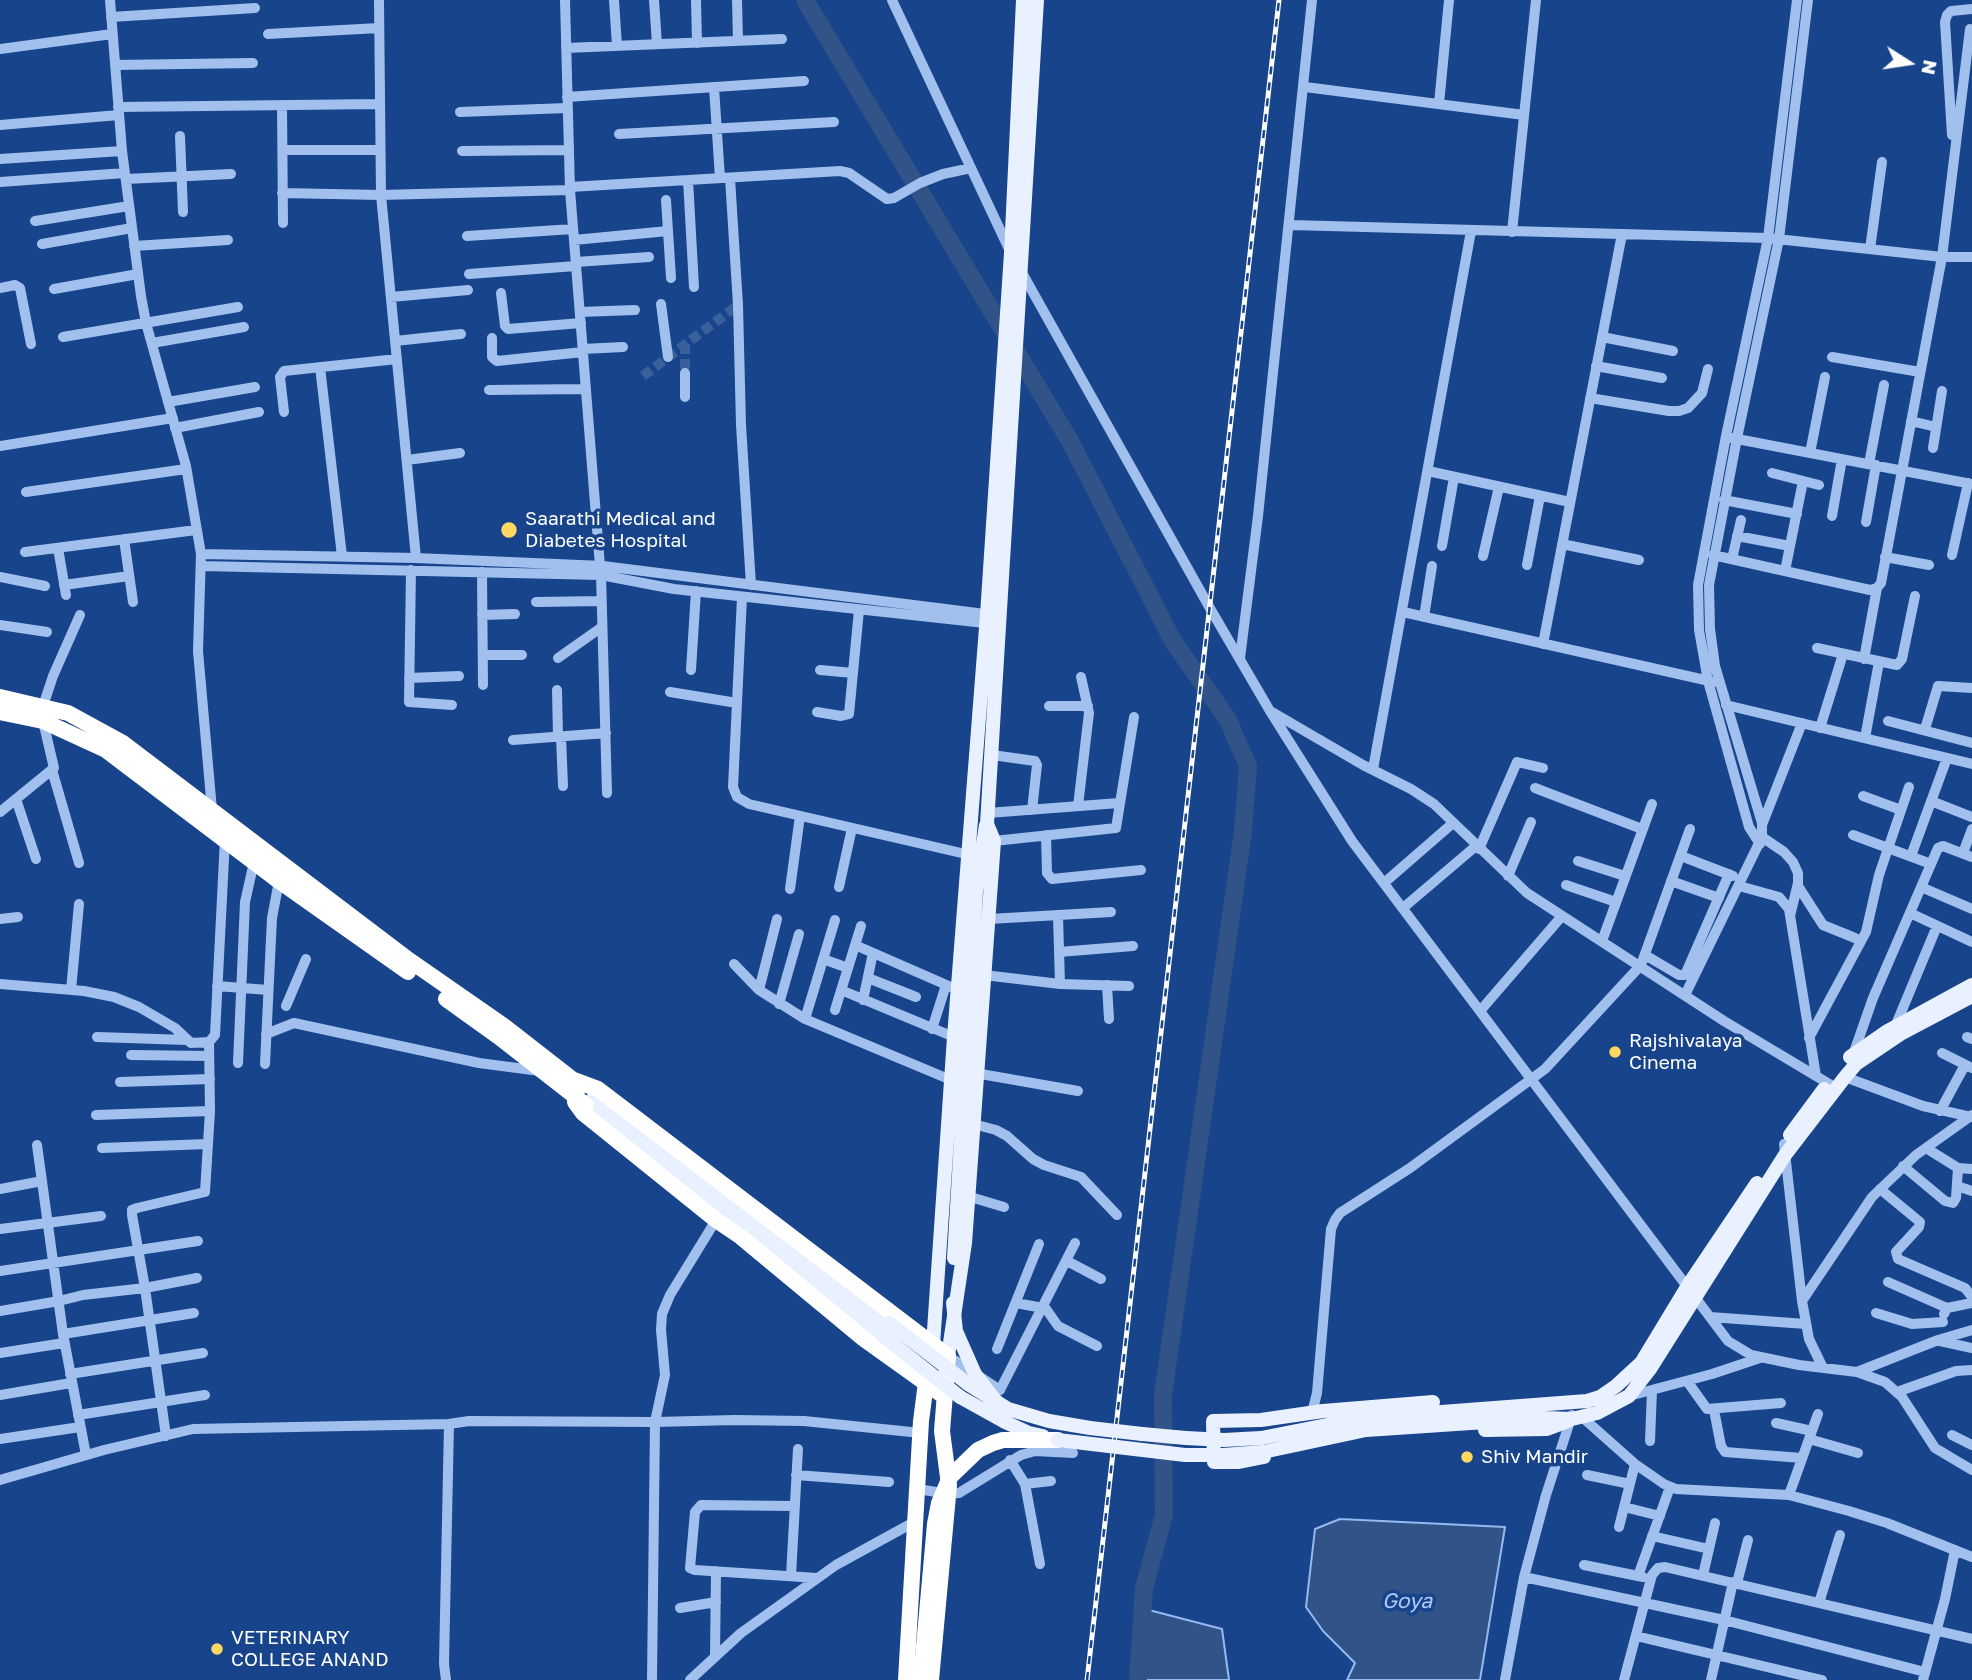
<!DOCTYPE html>
<html>
<head>
<meta charset="utf-8">
<style>
  body { margin:0 }
  #map { position:relative; width:1972px; height:1680px; overflow:hidden; background:#17448b; font-family:"Golos Text",sans-serif }
  canvas { display:block }
  .north { position:absolute; left:1874px; top:28px; width:70px; height:70px; -webkit-text-stroke:5px #17448b; paint-order:stroke; rotate:102deg; font-size:19px; font-weight:700; line-height:28px; text-align:center; color:#fff }
  .north::after { content:''; display:block; margin:auto; width:24px; height:32px; background:#fff; clip-path:polygon(50% 0,100% 100%,50% 72%,0 100%) }
</style>
</head>
<body>
<div id="map">
<canvas width="1972" height="1680"></canvas>
<div class="north">N</div>
</div>
<script>
const ctx = document.querySelector('canvas').getContext('2d');
ctx.lineJoin = 'round';
function fill(path, color) { ctx.fillStyle = color; ctx.fill(path, 'evenodd'); }
const poly = rows => new Path2D(rows.map(r => 'M' + r).join(''));
function strokePath(path, color, width, dash) { ctx.strokeStyle = color; ctx.lineWidth = width; ctx.lineCap = dash ? 'butt' : 'round'; ctx.setLineDash(dash || []); ctx.stroke(path); }
function label(font, color, halo, rows, align = 'center') {
  ctx.font = font + ' "Golos Text",sans-serif'; ctx.lineWidth = 7; ctx.setLineDash([]); ctx.textBaseline = 'middle'; ctx.strokeStyle = halo; ctx.fillStyle = color; for (const [text, x, y, turn = 0] of rows) {
    ctx.save(); ctx.translate(x, y); ctx.rotate((+turn || 0) * Math.PI / 180); ctx.textAlign = isNaN(turn) ? turn : align; if (halo) ctx.strokeText(text, 0, 0); ctx.fillText(text, 0, 0); ctx.restore();
  }
}
const water = poly([
  [1340,1519,1505,1527,1480,1680,1347,1680,1355,1663,1323,1631,1306,1607,1315,1529,1340,1519],
  [1145,1609,1222,1629,1229,1680,1135,1680,1145,1609]
]);
fill(water, '#325387');
strokePath(water, '#94baf1', 2);
strokePath(poly([
  [805,0,1070,441,1173,641,1228,720,1248,766,1243,831,1163,1395,1164,1515,1144,1588,1138,1680]
]), '#325387', 18);
strokePath(poly([
  [685,344,685,373],
  [643,376,738,305]
]), '#3a609c', 10, [10, 5]);
strokePath(poly([
  [110,0,122,151,141,296,146,323,186,466,201,554,198,651,212,810],
  [379,0,381,195,416,558],
  [565,0,570,190,600,566],
  [614,0,617,46],
  [654,0,657,44],
  [696,0,697,43],
  [737,0,738,41],
  [892,0,1010,251],
  [111,17,255,8],
  [268,34,379,28],
  [566,48,782,39],
  [0,49,112,34],
  [115,65,253,63],
  [714,87,720,178],
  [1305,87,1524,115],
  [567,97,804,81],
  [1439,104,1449,0],
  [282,105,283,223],
  [118,107,379,104],
  [460,112,567,108],
  [0,125,119,115],
  [619,134,834,122],
  [1952,135,1945,22,1947,15,1951,11,1972,9],
  [180,136,183,212],
  [284,150,380,150],
  [462,151,569,150],
  [0,159,122,151],
  [730,178,738,305,741,425,751,585],
  [126,179,231,174],
  [688,180,694,287],
  [0,182,125,173],
  [570,187,840,171,849,173,887,199,894,198,920,183,943,174,971,168],
  [282,193,381,195,570,190],
  [666,200,671,278],
  [35,221,129,206],
  [1291,225,1768,238,1942,257,1972,257],
  [1512,232,1536,0],
  [467,236,573,229],
  [574,240,668,231],
  [42,244,132,228],
  [134,246,228,240],
  [1870,249,1882,162],
  [576,262,649,257],
  [1021,271,1211,610,1270,711,1352,841,1728,1341,1751,1355,1799,1365,1857,1372,1885,1382,1902,1397,1935,1448,1972,1470],
  [469,274,576,266],
  [0,288,15,285,20,288,31,344],
  [54,289,138,274],
  [501,293,505,326,508,329,581,323],
  [391,297,468,290],
  [661,304,668,357],
  [580,312,635,310],
  [63,337,238,307],
  [1602,337,1673,351],
  [492,338,492,357,497,361,583,352],
  [395,341,461,334],
  [152,343,244,327],
  [583,349,623,347],
  [1832,357,1920,372],
  [1596,366,1662,378],
  [320,367,342,556],
  [685,373,685,397],
  [489,390,586,389],
  [1590,398,1669,411,1679,411,1688,408,1702,393,1708,369],
  [168,402,255,387],
  [284,412,280,377,284,371,397,359],
  [1911,421,1936,427],
  [175,428,259,412],
  [1732,438,1972,484],
  [0,446,173,418],
  [1933,448,1942,391],
  [1810,453,1825,377],
  [407,460,460,453],
  [1869,464,1884,385],
  [1428,471,1570,502],
  [1772,473,1819,485],
  [26,492,186,469],
  [1724,500,1797,514],
  [1832,516,1842,459],
  [1866,522,1876,465],
  [1737,536,1790,546],
  [124,539,133,602],
  [1562,544,1639,560],
  [1442,546,1454,477],
  [58,548,66,595],
  [25,552,196,530],
  [201,554,416,558,603,566,993,615],
  [1713,555,1870,590,1877,588,1881,583,1942,257,1970,29],
  [1952,555,1968,483],
  [1483,556,1499,487],
  [1885,557,1929,565],
  [1732,559,1741,520],
  [1527,565,1540,496],
  [201,566,601,575,674,589,994,624],
  [411,570,409,702,452,705],
  [1785,571,1803,481],
  [482,572,483,685],
  [601,575,607,793],
  [0,577,45,586],
  [64,585,129,576],
  [742,597,733,787,737,797,749,804,970,855],
  [536,602,601,601],
  [1403,612,1714,682],
  [482,615,515,614],
  [1424,617,1432,566],
  [0,625,47,632],
  [1543,644,1622,234],
  [1817,648,1897,665,1902,659,1915,596],
  [483,655,522,655],
  [558,658,602,627],
  [1240,658,1258,516,1312,0],
  [1864,659,1877,588],
  [691,670,696,591],
  [820,670,853,673],
  [409,678,459,676],
  [557,690,558,737],
  [670,692,737,703],
  [1726,705,1972,764],
  [43,706,53,676,80,615],
  [1049,706,1088,706],
  [817,712,841,716,849,714,859,610],
  [1272,712,1363,765,1411,789,1434,804,1527,893,1724,1021,1836,1088],
  [1888,721,1972,743],
  [1820,728,1843,654],
  [1925,729,1938,686,1972,688],
  [561,737,563,786],
  [1865,738,1879,662],
  [513,740,606,733],
  [992,755,1035,761,1037,765,1032,810],
  [1373,769,1471,231],
  [52,770,79,863],
  [1535,788,1642,829],
  [1863,796,1901,810],
  [16,799,36,859],
  [1931,801,1972,817],
  [1078,806,1089,713,1081,677],
  [0,812,54,768,43,721],
  [988,813,1119,803],
  [1762,825,1802,723],
  [1046,835,1047,873,1052,879,1141,870],
  [1853,835,1931,864],
  [1762,837,1784,852,1793,862,1798,873,1798,883,1790,916],
  [994,841,1116,828,1134,717],
  [1760,844,1749,827,1708,681,1699,630,1698,585,1726,436,1768,238,1797,0],
  [1479,849,1517,762,1543,768],
  [1963,853,1972,829],
  [1681,856,1733,876],
  [1911,856,1947,758],
  [1578,861,1625,876],
  [1508,876,1531,822],
  [1671,881,1719,898],
  [1384,883,1453,823],
  [1566,885,1616,902],
  [1739,886,1779,897,1789,909,1816,1076],
  [1798,886,1823,925,1855,938],
  [839,887,852,828],
  [1921,887,1972,909],
  [790,889,800,816],
  [1403,908,1476,846],
  [1910,913,1972,942],
  [1058,916,1060,984],
  [0,919,18,917],
  [989,919,1111,912],
  [1602,941,1652,804],
  [855,945,958,990],
  [1059,952,1133,946],
  [1645,955,1679,975,1685,975,1729,874],
  [823,959,848,968],
  [734,964,759,990,805,1019,951,1080],
  [984,975,1060,984,1129,986],
  [868,978,916,997],
  [0,984,84,991,114,997,139,1007,175,1028,191,1043,209,1042,215,1035,225,839],
  [1107,985,1109,1019],
  [217,986,268,990],
  [71,990,79,904],
  [759,990,777,919],
  [841,990,954,1037],
  [1685,995,1762,837,1762,823,1715,666,1710,629,1709,585,1737,438,1779,239,1808,0],
  [863,1000,873,953],
  [779,1004,799,934],
  [286,1006,306,959],
  [835,1010,861,926],
  [1480,1011,1562,916],
  [805,1019,835,920],
  [1895,1027,1937,926],
  [932,1029,946,985],
  [266,1034,294,1023,479,1063,540,1071],
  [97,1037,187,1040],
  [1967,1037,1972,1039],
  [1809,1038,1866,932,1879,875,1909,787],
  [1942,1053,1972,1068],
  [131,1055,209,1056],
  [1853,1055,1873,998,1938,848,1943,846,1972,857],
  [238,1063,245,902,254,862],
  [265,1064,272,918,279,881],
  [975,1073,1078,1091],
  [1845,1077,1923,1106,1972,1117],
  [120,1082,210,1079],
  [1940,1111,1965,1065],
  [96,1115,210,1111],
  [973,1124,996,1130,1007,1136,1033,1159,1044,1165,1081,1177,1117,1215],
  [1784,1144,1802,1301,1809,1339,1823,1368],
  [37,1145,63,1334,86,1455],
  [102,1148,207,1144],
  [1926,1148,1958,1168,1972,1169],
  [1903,1166,1945,1201,1953,1203,1956,1198,1958,1168],
  [1957,1186,1972,1191],
  [0,1189,42,1181],
  [1880,1189,1920,1222,1919,1227,1896,1252,1898,1259,1965,1288,1972,1297],
  [967,1196,1004,1207],
  [0,1229,101,1216],
  [1067,1261,1101,1279],
  [0,1271,198,1241],
  [1888,1282,1947,1308],
  [1802,1301,1872,1197,1916,1155,1972,1115],
  [1016,1303,1043,1308],
  [1044,1306,1058,1326,1097,1346],
  [0,1311,59,1301,83,1295,145,1288,197,1278],
  [1876,1313,1912,1324,1943,1322],
  [1944,1314,1947,1308,1972,1303],
  [1710,1317,1806,1324],
  [63,1334,194,1313],
  [1940,1341,1972,1348],
  [997,1349,1039,1244],
  [0,1353,64,1343],
  [948,1356,1000,1390,1075,1243],
  [1857,1372,1938,1340,1972,1330],
  [70,1374,203,1353],
  [1687,1381,1707,1409,1781,1403],
  [1897,1392,1956,1371,1972,1370],
  [0,1395,71,1383],
  [1629,1396,1712,1374,1760,1358],
  [1714,1410,1721,1446,1725,1452,1802,1458],
  [1312,1413,1317,1393,1331,1229,1335,1220,1340,1213,1410,1168,1545,1069,1641,965,1690,829],
  [78,1415,205,1395],
  [1582,1417,1635,1464,1664,1484,1676,1489,1789,1495,1849,1511,1887,1523,1972,1557],
  [1776,1423,1812,1431],
  [1952,1435,1972,1445],
  [166,1436,145,1288,132,1215,132,1210,137,1208,205,1192,210,1111,209,1042],
  [0,1439,80,1427],
  [1809,1439,1858,1453],
  [1650,1441,1652,1390],
  [1010,1460,1025,1484,1051,1481],
  [796,1475,889,1482],
  [1587,1475,1630,1484],
  [0,1480,104,1450,193,1429,449,1424,469,1421,655,1422,735,1420,804,1421,921,1433],
  [1025,1484,1040,1564],
  [918,1489,948,1494,959,1493,1021,1455,1035,1451,1073,1453],
  [1789,1495,1818,1414],
  [794,1506,701,1505,695,1512,690,1568,695,1570,817,1578],
  [1624,1507,1660,1516],
  [1619,1527,1635,1464],
  [1652,1536,1709,1549],
  [1584,1565,1643,1577],
  [1703,1575,1715,1523],
  [791,1576,798,1449],
  [1638,1576,1670,1487],
  [1524,1577,1724,1620,1925,1672],
  [1737,1583,1748,1540],
  [1819,1603,1840,1535],
  [680,1608,716,1602],
  [1636,1636,1822,1680],
  [715,1657,716,1571],
  [446,1680,444,1664,449,1424],
  [652,1680,655,1422,665,1375,661,1330,662,1314,670,1295,716,1220],
  [690,1680,741,1633,836,1565,916,1521],
  [1505,1680,1524,1577,1546,1495,1572,1415],
  [1624,1680,1652,1575,1658,1568,1665,1567,1972,1639],
  [1711,1680,1733,1582],
  [1923,1680,1945,1599,1955,1550]
]), '#a1c0ee', 10);
strokePath(poly([
  [1850,1057,1886,1032,1972,985],
  [594,1096,889,1323],
  [586,1105,882,1335],
  [1790,1135,1824,1089],
  [954,1258,976,891,986,825],
  [933,1345,954,1037,987,615,1011,253,1023,0],
  [948,1356,965,1243,994,841,987,824,1037,0],
  [968,1384,1008,1409,1049,1421,1090,1428],
  [960,1397,1005,1422,1029,1433,1043,1436],
  [1485,1430,1547,1429,1568,1421],
  [1142,1434,1186,1438],
  [1261,1438,1362,1418,1587,1401,1600,1397,1616,1386,1641,1363,1687,1287,1757,1183],
  [1263,1452,1366,1430,1546,1418,1572,1419,1597,1413,1629,1396,1650,1369,1785,1155,1845,1077,1856,1064,1902,1033,1972,996],
  [1264,1457,1239,1462,1214,1462,1213,1421,1261,1420,1323,1411,1433,1402]
]), '#e9f0ff', 14);
strokePath(poly([
  [0,697,68,713,123,743,409,960,504,1026,581,1086],
  [0,712,43,721,106,750,279,881,408,972],
  [446,999,499,1037,586,1105],
  [574,1080,598,1089,948,1356,942,1431,949,1485,931,1680],
  [575,1102,583,1113,716,1220,741,1237,864,1339,945,1397],
  [950,1477,978,1450,993,1443,1003,1440,1058,1440],
  [906,1680,921,1421,927,1375]
]), '#fff', 16);
const rail = poly([
  [1087,1680,1279,0]
]);
strokePath(rail, '#fff', 5);
strokePath(rail, '#17448b', 2.5, [8]);
strokePath(poly([
  [953,1303,956,1331,975,1374,996,1401],
  [889,1323,968,1384],
  [882,1335,960,1397],
  [1090,1428,1142,1434],
  [1186,1438,1224,1440,1261,1438],
  [1058,1440,1185,1455,1223,1455,1263,1452]
]), '#e9f0ff', 14);
strokePath(poly([
  [921,1680,935,1524,939,1503,950,1477]
]), '#fff', 16);
for (const [x, y, r, color] of [
  [509,530,9,"#ffd85f"],
  [1615,1052,7,"#ffd85f"],
  [1467,1457,7,"#ffd85f"],
  [217,1649,7,"#ffd85f"]
]) { const dot = new Path2D(); dot.arc(x, y, r, 0, 2 * Math.PI); ctx.fillStyle = color; ctx.fill(dot); strokePath(dot, '#17448b', 2.5); }
label('19px', '#fff', '#17448b', [
  ["Saarathi Medical and",525,519],
  ["Diabetes Hospital",525,541],
  ["Rajshivalaya",1629,1041],
  ["Cinema",1629,1063],
  ["Shiv Mandir",1481,1457],
  ["VETERINARY",231,1638],
  ["COLLEGE ANAND",231,1660]
], 'left');
label('italic 21px', '#adcbf6', '#17448b', [
  ["Goya",1407,1601]
]);
</script>
</body>
</html>
